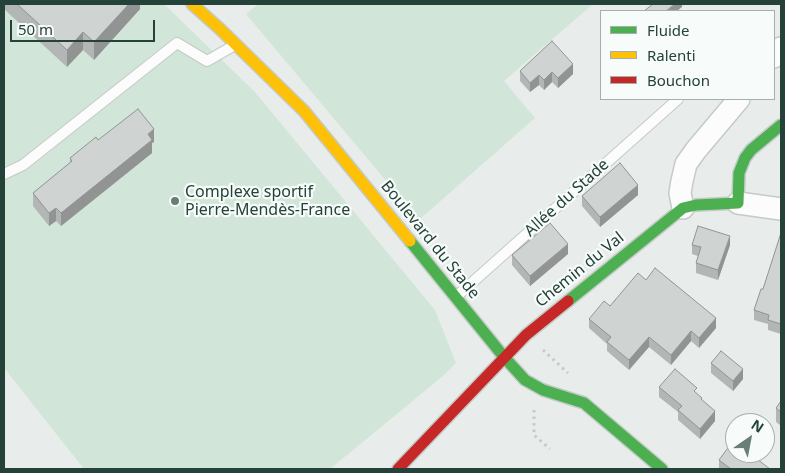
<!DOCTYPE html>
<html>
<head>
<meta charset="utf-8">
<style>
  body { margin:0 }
  #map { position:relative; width:785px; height:473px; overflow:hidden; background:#e8edeb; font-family:"Noto Sans",sans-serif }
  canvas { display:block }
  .frame { position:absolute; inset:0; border:5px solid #24423a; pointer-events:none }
  .legend { position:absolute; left:600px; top:10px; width:175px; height:90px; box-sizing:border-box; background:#f7fbf9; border:1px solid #a3b1ad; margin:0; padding:6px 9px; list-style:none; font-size:15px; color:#24423a }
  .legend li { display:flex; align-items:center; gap:10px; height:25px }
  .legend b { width:25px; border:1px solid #a3b1ad }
  .north { position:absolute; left:725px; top:413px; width:50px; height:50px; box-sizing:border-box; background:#f7fbf9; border:1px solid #a3b1ad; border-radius:50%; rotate:33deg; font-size:14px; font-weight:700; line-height:20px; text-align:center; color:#24423a }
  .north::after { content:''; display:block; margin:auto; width:18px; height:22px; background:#697e78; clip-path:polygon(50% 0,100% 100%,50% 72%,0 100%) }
  .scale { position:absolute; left:10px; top:20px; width:145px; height:22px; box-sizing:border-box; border:2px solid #24423a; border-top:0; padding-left:6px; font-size:15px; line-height:18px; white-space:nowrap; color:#24423a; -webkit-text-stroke:4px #f7fbf9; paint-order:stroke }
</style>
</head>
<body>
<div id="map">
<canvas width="785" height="473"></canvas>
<div class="frame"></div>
<ul class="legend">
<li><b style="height:6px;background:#4caf50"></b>Fluide</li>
<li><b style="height:6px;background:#ffc107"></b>Ralenti</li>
<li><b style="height:6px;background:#c62828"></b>Bouchon</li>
</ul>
<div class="north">N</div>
<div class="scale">50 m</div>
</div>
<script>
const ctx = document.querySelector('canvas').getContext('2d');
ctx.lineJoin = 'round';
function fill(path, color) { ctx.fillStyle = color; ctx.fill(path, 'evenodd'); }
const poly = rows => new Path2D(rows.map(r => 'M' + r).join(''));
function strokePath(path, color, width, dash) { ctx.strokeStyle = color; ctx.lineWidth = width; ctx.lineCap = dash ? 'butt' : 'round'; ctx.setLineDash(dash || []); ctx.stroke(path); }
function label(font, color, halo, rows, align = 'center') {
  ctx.font = font + ' "Noto Sans",sans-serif'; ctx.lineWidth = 4.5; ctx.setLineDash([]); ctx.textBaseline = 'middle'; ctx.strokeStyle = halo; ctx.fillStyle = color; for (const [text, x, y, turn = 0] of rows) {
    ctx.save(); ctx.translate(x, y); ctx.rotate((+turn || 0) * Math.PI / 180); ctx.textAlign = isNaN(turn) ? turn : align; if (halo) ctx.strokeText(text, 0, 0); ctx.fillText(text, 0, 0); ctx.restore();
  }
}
fill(poly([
  [4,4,164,4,255,92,435,310,456,363,443,376,330,469,84,469,4,368],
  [258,4,593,4,504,81,535,118,419,220,246,14]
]), '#d1e6d8');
const lane = poly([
  [4,174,23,165,177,43,207,61,235,45],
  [457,296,678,99]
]);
const street = poly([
  [774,57,781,48],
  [738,203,781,209],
  [683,208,680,193,682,181,686,164,696,150,739,99]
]);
const fast = poly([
  [410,241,504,357,525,380,543,390,584,403,662,469],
  [568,301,683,208,696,205,738,203,739,173,745,158,751,150,781,125]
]);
const slow = poly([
  [192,4,220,29,304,111,410,241]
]);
const jam = poly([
  [398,469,526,335,568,301]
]);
strokePath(lane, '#c5cac8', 12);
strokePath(street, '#c5cac8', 24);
strokePath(fast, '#c3cbc8', 14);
strokePath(slow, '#c3cbc8', 14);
strokePath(jam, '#c3cbc8', 14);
strokePath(poly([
  [543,350,568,373],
  [534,410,534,435,550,449]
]), '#c3ccca', 3, [2.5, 4]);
strokePath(lane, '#fcfcfc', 10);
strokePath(street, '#fcfcfc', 21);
strokePath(fast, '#4caf50', 11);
strokePath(slow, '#ffc107', 11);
strokePath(jam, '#c62828', 11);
fill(poly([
  [4,4,140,4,140,9,94,60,83,50,67,67,4,9],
  [552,41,573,74,558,88,552,82,544,90,539,85,530,92,520,81,520,71],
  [98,140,154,142,152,143,152,153,61,226,56,221,49,226,33,206,33,193,70,163,70,158],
  [781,153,781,166,780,164,780,154],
  [638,195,600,227,582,206,582,196],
  [781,236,781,334,768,330,768,324,754,320,754,310,763,289],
  [692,245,730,245,718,280,696,273,696,263,698,256,692,254],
  [568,254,530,286,512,265,512,255],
  [646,280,716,328,699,348,691,341,671,365,649,347,629,370,607,351,607,344,589,328,589,319,610,306],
  [711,363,743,379,733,391,711,373],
  [659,387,697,394,702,400,715,421,700,439,678,420,678,412,659,397],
  [781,401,781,426,776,422,776,408],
  [719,460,770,469,719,469]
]), '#b2b6b5');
fill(poly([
  [129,4,140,4,140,9,94,60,94,42],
  [675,4,682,4,682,7,677,11,666,11],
  [83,32,83,50,67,67,67,50],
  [573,64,573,74,558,88,558,78],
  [552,72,552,82,544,90,544,80],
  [539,75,539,85,530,92,530,83],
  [154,129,154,142,152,143,152,153,61,226,61,213],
  [638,185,638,195,600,227,600,217],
  [56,208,56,221,49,226,49,213],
  [730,236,730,245,718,280,718,270],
  [568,244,568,254,530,286,530,276],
  [716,318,716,328,699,348,699,338],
  [691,331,691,341,671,365,671,355],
  [649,337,649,347,629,370,629,360],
  [743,369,743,379,733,391,733,381],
  [715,411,715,421,700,439,700,429]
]), '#919493');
const building = poly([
  [17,4,129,4,94,42,83,32,67,50,17,4],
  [653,4,675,4,666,11,644,11,653,4],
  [552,41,573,64,558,78,552,72,544,80,539,75,530,83,520,71,552,41],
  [138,109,154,129,148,134,152,140,61,213,56,208,49,213,33,193,72,161,70,158,96,137,98,140,138,109],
  [620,163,638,185,600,217,582,196,620,163],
  [550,223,568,244,530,276,512,255,550,223],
  [698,226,730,236,718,270,696,263,701,247,692,245,698,226],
  [780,236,781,236,781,324,768,320,769,315,754,310,761,289,763,289,780,236],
  [655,268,716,318,699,338,691,331,671,355,649,337,629,360,607,342,611,337,589,319,604,301,610,306,638,273,646,280,655,268],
  [721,351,743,369,733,381,711,363,721,351],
  [675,369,697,388,694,391,702,398,701,399,715,411,700,429,678,410,682,406,659,387,675,369],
  [781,401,781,412,776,408,781,401],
  [733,441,735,442,735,453,749,453,770,469,731,469,719,460,733,441]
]);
fill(building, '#cfd4d2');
strokePath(building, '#919493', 1);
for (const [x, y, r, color] of [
  [175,201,5,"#697e78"]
]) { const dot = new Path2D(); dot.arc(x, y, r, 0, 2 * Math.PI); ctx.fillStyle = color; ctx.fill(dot); strokePath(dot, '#f7fbf9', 2); }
label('16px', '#24423a', '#f7fbf9', [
  ["Complexe sportif",185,192],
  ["Pierre-Mendès-France",185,210]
], 'left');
label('16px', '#24423a', '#f7fbf9', [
  ["Allée du Stade",567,198,-42],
  ["Boulevard du Stade",430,240,51],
  ["Chemin du Val",580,270,-39]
]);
</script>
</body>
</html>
